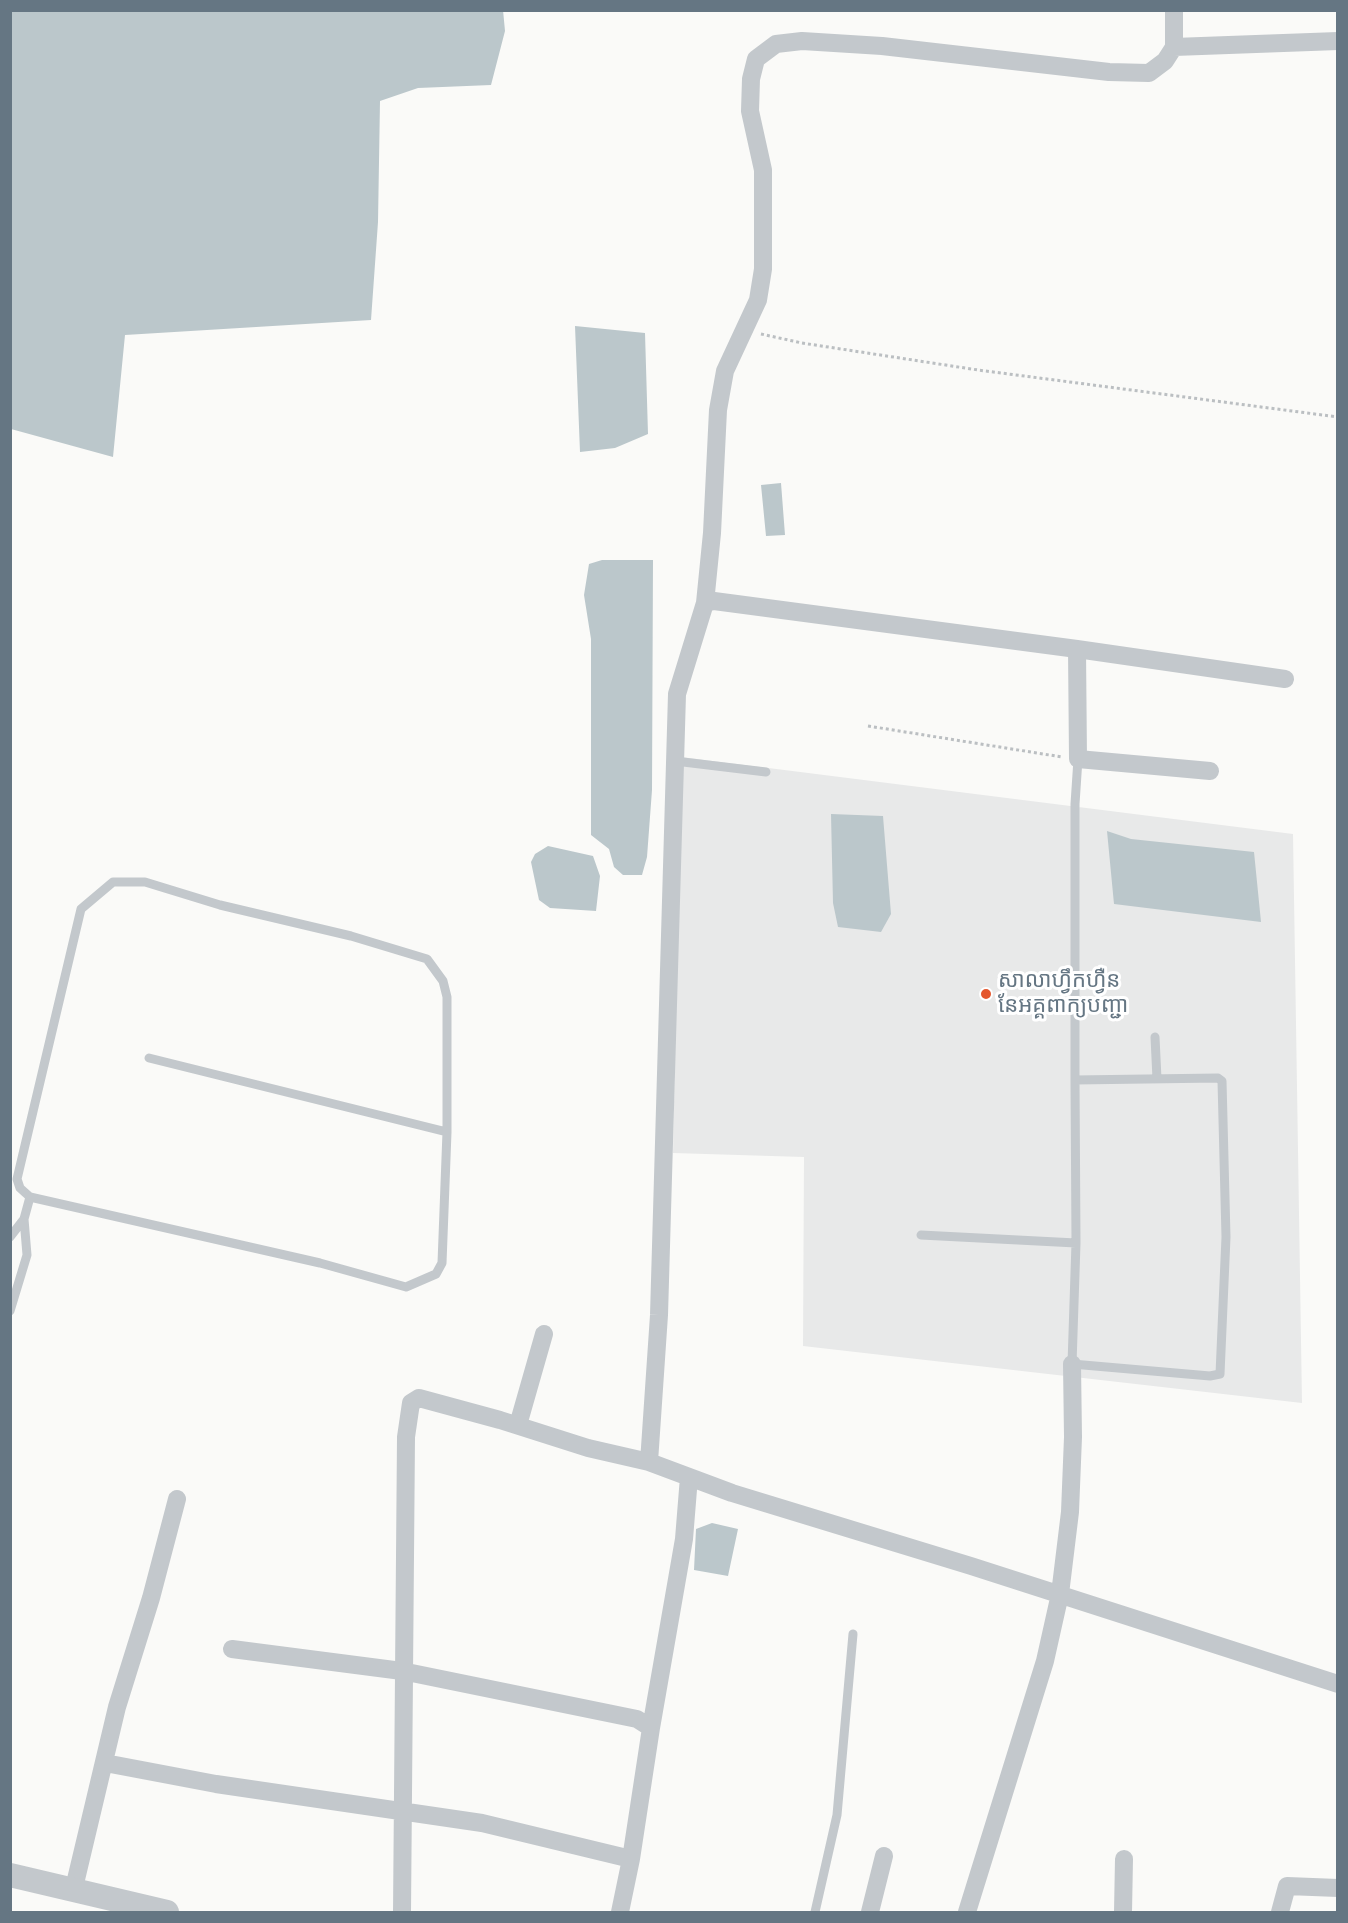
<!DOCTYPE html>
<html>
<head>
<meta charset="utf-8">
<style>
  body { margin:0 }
  #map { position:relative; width:1348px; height:1923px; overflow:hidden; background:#fafaf8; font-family:Karla,sans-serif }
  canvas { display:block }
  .frame { position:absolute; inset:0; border:12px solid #657683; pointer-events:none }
</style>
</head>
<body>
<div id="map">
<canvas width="1348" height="1923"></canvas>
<div class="frame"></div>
</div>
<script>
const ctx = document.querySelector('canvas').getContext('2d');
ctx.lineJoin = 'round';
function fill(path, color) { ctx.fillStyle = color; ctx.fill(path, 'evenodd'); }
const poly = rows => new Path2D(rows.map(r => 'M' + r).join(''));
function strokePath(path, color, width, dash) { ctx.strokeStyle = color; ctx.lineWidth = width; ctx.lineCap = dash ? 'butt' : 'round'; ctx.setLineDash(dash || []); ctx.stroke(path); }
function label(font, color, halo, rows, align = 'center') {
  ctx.font = font + ' Karla,"Noto Sans Khmer",sans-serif'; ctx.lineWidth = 6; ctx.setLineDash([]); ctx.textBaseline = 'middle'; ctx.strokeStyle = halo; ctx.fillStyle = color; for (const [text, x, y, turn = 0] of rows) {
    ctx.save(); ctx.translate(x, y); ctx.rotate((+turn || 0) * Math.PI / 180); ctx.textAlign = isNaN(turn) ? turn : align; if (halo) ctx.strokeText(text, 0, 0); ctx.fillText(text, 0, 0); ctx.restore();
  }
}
fill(poly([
  [681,757,1293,834,1302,1403,803,1346,804,1157,673,1153]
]), '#e8e9e9');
fill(poly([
  [503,10,505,31,491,85,418,88,380,101,378,222,371,320,125,335,113,457,11,429,11,11],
  [575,326,645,333,648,434,615,448,580,452],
  [781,483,785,535,766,536,761,485],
  [602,560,653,560,652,790,647,857,642,875,623,875,614,867,609,849,591,835,591,639,584,595,589,564],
  [831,814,883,816,891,914,881,932,838,927,833,903],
  [1107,831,1131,839,1254,852,1261,922,1114,904],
  [548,846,593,856,600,876,596,911,550,908,539,900,531,862,535,854],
  [712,1523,738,1529,728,1576,694,1570,696,1529]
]), '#bbc7cb');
strokePath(poly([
  [761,334,802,343,978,370,1338,417],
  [868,726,1062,757]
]), '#bbbfc2', 3, [3, 3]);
strokePath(poly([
  [675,761,766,772],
  [1155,1037,1157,1079],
  [149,1058,447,1132],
  [1075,1080,1218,1078,1222,1081,1226,1237,1220,1374,1210,1376,1072,1364,1076,1243,1075,1080,1075,804,1078,759],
  [921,1235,1076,1243],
  [10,1237,24,1219],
  [10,1311,27,1255,24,1219,30,1197,320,1263,406,1287,436,1274,442,1263,447,1132,447,997,443,981,427,959,351,936,220,905,145,882,113,882,81,909,17,1179,20,1188,30,1197],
  [815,1912,837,1815,853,1634]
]), '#c3c8cc', 9);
strokePath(poly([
  [1174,47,1338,41],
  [705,603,714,601,1077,649,1285,679],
  [1077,649,1078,759,1210,771],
  [518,1425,544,1334],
  [649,1462,659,1315,677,694,705,603,712,533,718,410,725,371,758,300,763,269,763,170,750,111,751,79,756,59,776,44,802,41,882,46,1109,72,1149,73,1165,61,1174,47,1174,10],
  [232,1649,402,1671,637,1719,651,1728,631,1859,620,1912],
  [651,1728,684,1539,689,1477],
  [105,1763,216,1784,482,1823,631,1859],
  [73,1892,117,1707,151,1598,177,1499],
  [402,1912,406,1437,411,1403,419,1398,500,1420,588,1448,649,1462,732,1493,971,1566,1338,1684],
  [870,1912,884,1856],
  [967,1912,1045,1661,1060,1594,1070,1512,1073,1437,1072,1364],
  [1123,1912,1124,1859],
  [1280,1912,1287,1886,1338,1888]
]), '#c3c8cc', 18);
strokePath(poly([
  [10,1875,167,1912]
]), '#c3c8cc', 24);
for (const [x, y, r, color] of [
  [986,994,6,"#e4572e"]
]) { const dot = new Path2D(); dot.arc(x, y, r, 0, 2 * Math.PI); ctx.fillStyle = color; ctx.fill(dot); strokePath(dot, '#fff', 2); }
label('22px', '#657683', '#fff', [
  ["សាលាហ្វឹកហ្វឺន",998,981],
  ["នែអគ្គពាក្យបញ្ជា",998,1006]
], 'left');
</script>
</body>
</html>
